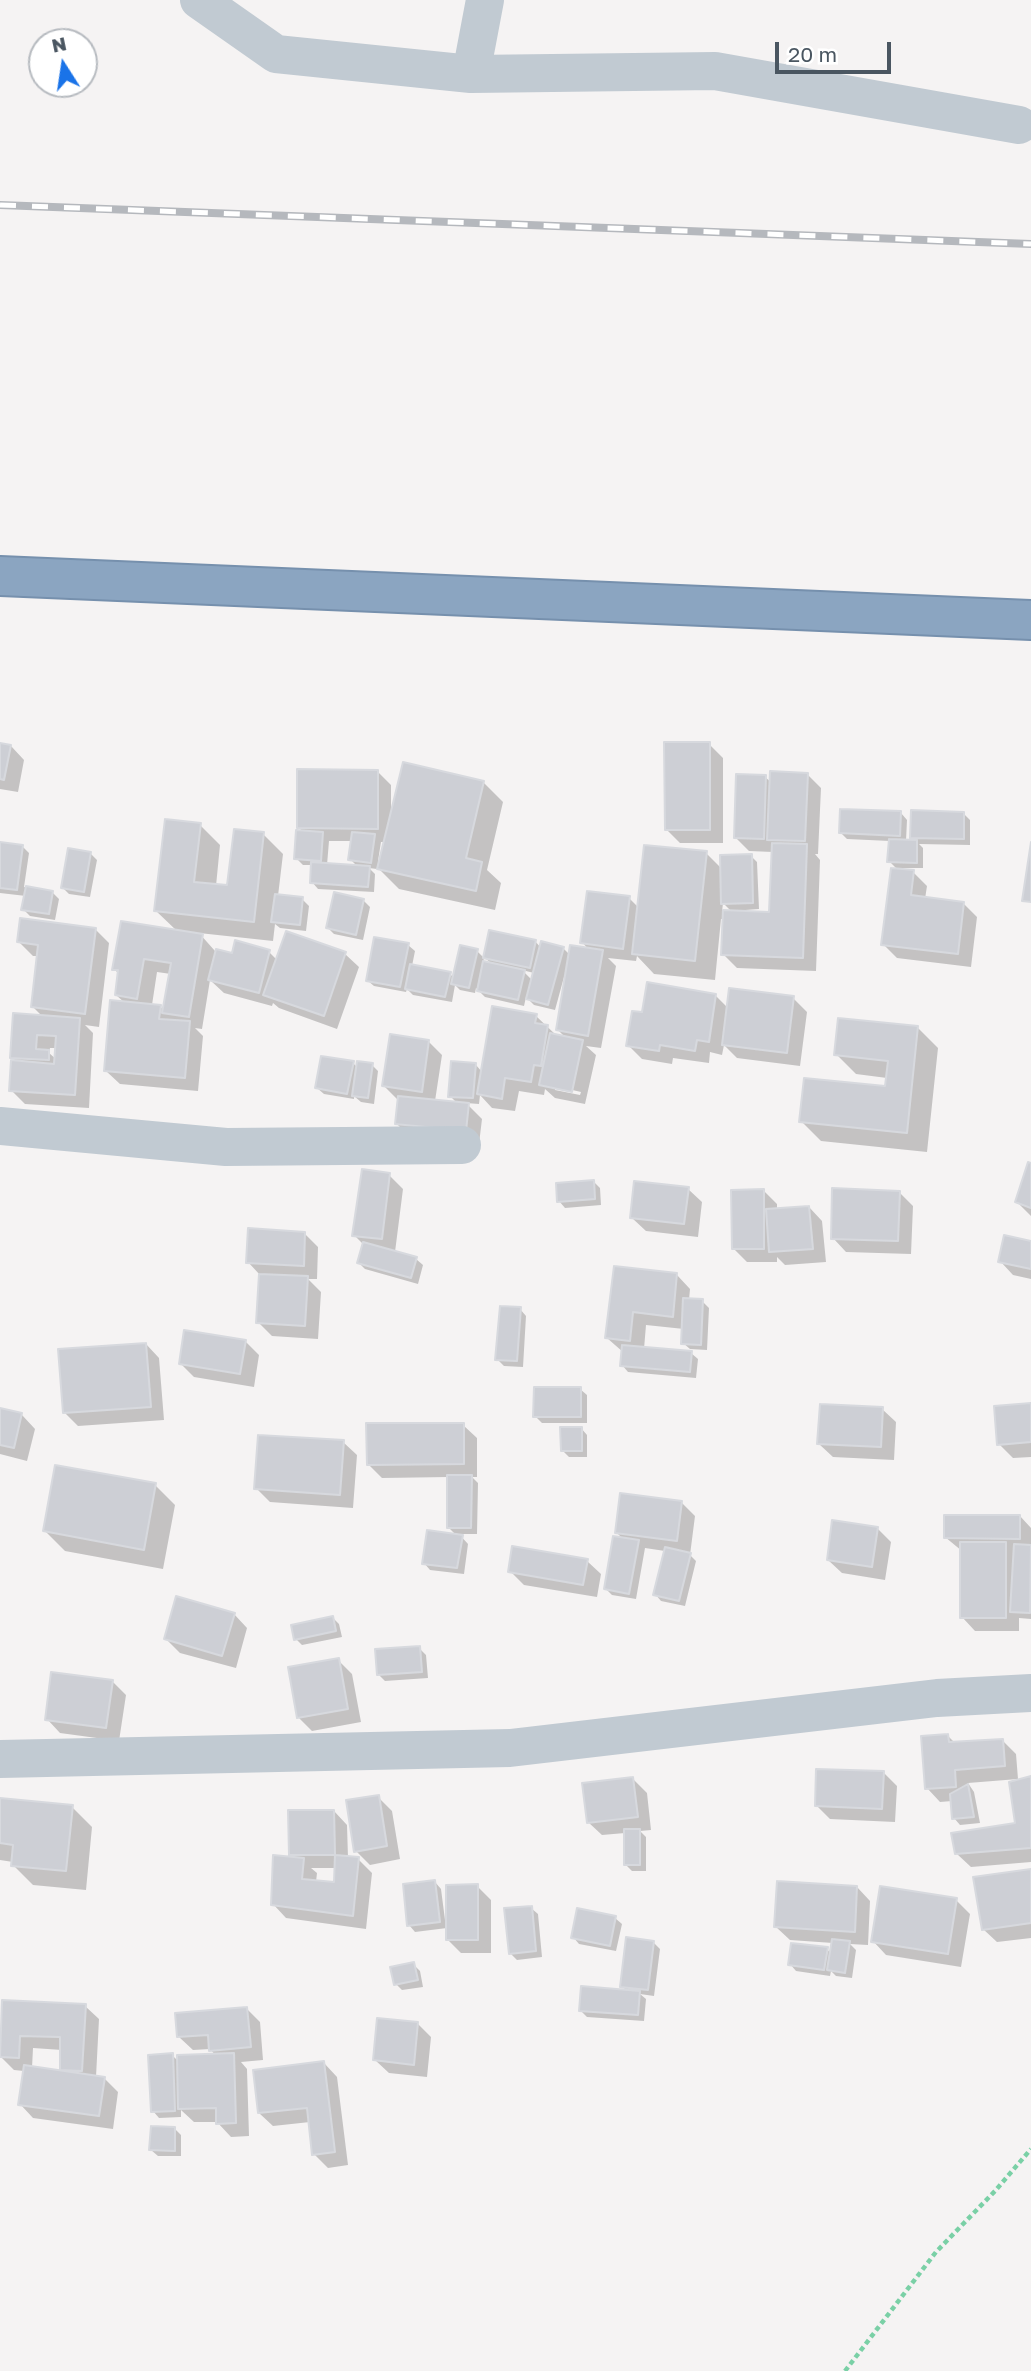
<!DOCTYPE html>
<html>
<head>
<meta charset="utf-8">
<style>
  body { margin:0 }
  #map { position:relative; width:1031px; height:2371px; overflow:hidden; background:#f5f3f3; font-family:"Golos Text",sans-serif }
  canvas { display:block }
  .north { position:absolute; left:28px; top:28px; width:70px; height:70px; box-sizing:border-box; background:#fff; border:2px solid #b7bbc0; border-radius:50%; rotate:348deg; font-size:19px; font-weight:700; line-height:28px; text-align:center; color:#4a5661 }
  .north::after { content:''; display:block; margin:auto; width:24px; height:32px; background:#1a73e8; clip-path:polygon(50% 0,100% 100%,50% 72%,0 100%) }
  .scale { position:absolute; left:775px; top:42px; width:116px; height:32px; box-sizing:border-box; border:4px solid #4a5661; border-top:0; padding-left:9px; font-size:21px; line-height:24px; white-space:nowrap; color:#4a5661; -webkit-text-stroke:5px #fff; paint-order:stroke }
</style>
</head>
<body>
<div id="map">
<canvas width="1031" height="2371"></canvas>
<div class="north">N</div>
<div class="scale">20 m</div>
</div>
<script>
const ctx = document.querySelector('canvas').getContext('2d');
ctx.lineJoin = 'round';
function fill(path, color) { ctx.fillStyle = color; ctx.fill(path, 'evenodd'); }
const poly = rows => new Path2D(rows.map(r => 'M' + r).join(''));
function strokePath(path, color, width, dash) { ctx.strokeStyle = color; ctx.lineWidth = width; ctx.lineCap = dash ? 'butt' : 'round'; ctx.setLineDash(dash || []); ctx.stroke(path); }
fill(poly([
  [0,744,11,746,24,760,18,792,0,789],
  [709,744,723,758,723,843,680,843,666,829],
  [378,772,391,785,391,812,483,782,503,802,487,870,501,883,495,910,399,889,377,867,377,869,369,868,375,874,374,892,318,889,312,882,313,865,303,865,296,858,303,832,299,828],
  [329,841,352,841,350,859,357,866,327,865],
  [381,842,386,842,381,862,378,861],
  [808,775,821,788,818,854,815,854,820,860,816,971,737,968,723,954,724,919,721,919,715,980,654,974,637,956,636,961,608,958,616,966,601,1048,586,1046,596,1055,585,1104,555,1098,545,1089,544,1095,519,1091,515,1111,492,1108,480,1095,479,1104,466,1103,482,1119,479,1144,410,1137,397,1124,398,1100,384,1086,429,1042,442,1055,435,1101,458,1104,450,1096,476,1065,482,1072,536,1016,557,1036,566,1038,557,1029,566,978,564,977,555,1010,534,1005,526,997,524,1006,485,997,476,988,475,993,460,990,455,985,452,1002,413,995,407,989,406,992,374,986,367,980,408,945,415,951,412,966,450,974,454,978,477,951,484,958,483,963,493,965,485,958,535,941,541,948,563,948,570,955,589,950,582,942,629,898,639,908,706,853,722,869,751,856,757,862,759,909,731,911,723,903,722,912,771,914,773,852,749,851,736,838,765,777,772,783],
  [522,970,534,973,532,980],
  [555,1086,581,1092,580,1095,555,1090],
  [901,813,907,820,906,841,916,842,912,837,964,814,970,820,970,845,919,844,923,848,923,868,900,868,900,870,913,872,927,886,925,899,963,903,977,917,971,967,897,958,883,944,898,870,889,861,890,841,847,839,840,832],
  [200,825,220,845,216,886,229,887,263,834,283,854,278,896,302,899,309,906,306,931,280,928,275,924,273,941,199,933,215,951,233,955,269,952,277,960,345,954,359,967,337,1029,279,1008,273,1003,272,1006,224,993,210,980,202,1029,195,1028,203,1036,198,1091,120,1084,106,1071,125,1003,116,995,119,974,114,969,177,931,155,910],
  [157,972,171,974,164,1011,160,1006,152,1005],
  [0,844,22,846,29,853,24,887,53,893,59,899,55,920,30,916,23,909,26,896,0,893],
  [90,853,97,860,90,897,69,894,62,887],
  [363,900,370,907,363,940,334,934,328,928],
  [95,929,109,943,99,1027,85,1025,93,1033,89,1108,25,1104,11,1090,17,1063,12,1057,43,1017,33,1007,39,956,33,956,19,942],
  [50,1048,57,1048,56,1059,49,1053],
  [716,996,728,1008,793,998,807,1012,800,1066,737,1058,724,1045,722,1055,710,1052,709,1063,673,1058,672,1064,642,1059,628,1045],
  [918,1028,938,1048,927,1152,821,1141,801,1121,886,1088,887,1078,856,1074,836,1054],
  [353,1063,358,1068,372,1065,378,1071,374,1104,361,1102,354,1096,354,1099,324,1094,317,1088],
  [1031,1165,1031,1216,1017,1202],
  [389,1175,403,1189,395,1252,416,1259,423,1265,418,1284,365,1269,359,1263,364,1245,354,1235],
  [593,1181,600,1188,601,1205,565,1208,559,1201],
  [688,1189,702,1202,698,1237,646,1231,632,1218],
  [763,1190,777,1204,777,1210,809,1207,822,1221,826,1262,785,1265,777,1257,777,1262,747,1262,734,1249],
  [900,1193,913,1206,911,1254,846,1252,833,1238],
  [305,1234,318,1247,317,1279,308,1279,321,1292,318,1339,272,1336,258,1322,260,1275,248,1262],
  [1031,1243,1031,1279,1013,1275,1000,1261],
  [615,1268,677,1275,690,1289,689,1300,702,1301,709,1308,707,1350,690,1349,683,1343,684,1329,646,1325,644,1349,691,1353,698,1359,696,1378,628,1372,622,1365,623,1352,607,1338],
  [520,1309,526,1316,523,1367,504,1366,497,1359],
  [245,1341,259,1355,254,1387,194,1377,181,1364],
  [146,1344,159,1358,164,1420,78,1426,64,1412],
  [580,1389,587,1395,587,1423,542,1423,535,1416],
  [1031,1405,1031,1457,1013,1458,999,1444],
  [0,1409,22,1415,35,1429,27,1461,0,1454],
  [882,1409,896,1422,894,1460,833,1457,819,1444],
  [463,1425,477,1438,477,1477,472,1477,478,1483,477,1534,459,1534,468,1544,464,1574,430,1570,424,1563,457,1536,449,1528,449,1477,382,1478,368,1464],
  [581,1428,587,1435,587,1457,569,1457,562,1450],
  [343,1442,357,1455,353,1508,270,1502,256,1488],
  [155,1485,175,1505,163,1569,65,1551,45,1531],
  [682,1503,695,1516,690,1555,696,1561,685,1606,661,1601,655,1594,665,1551,645,1548,636,1599,612,1595,606,1589,624,1540,616,1532],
  [1020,1516,1031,1528,1031,1619,1019,1618,1019,1631,975,1631,962,1617,962,1551,945,1537],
  [877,1528,891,1542,885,1580,842,1573,828,1560],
  [587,1561,601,1574,597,1597,524,1585,510,1571],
  [234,1614,247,1628,236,1668,180,1653,166,1639],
  [333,1618,339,1624,342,1637,302,1645,296,1639],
  [419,1648,426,1655,428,1678,385,1681,379,1675],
  [338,1660,352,1674,361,1722,312,1731,298,1717],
  [112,1681,126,1695,119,1741,60,1733,47,1719],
  [948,1736,956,1744,1002,1740,1016,1754,1018,1779,968,1783,974,1792,980,1823,960,1825,954,1818,952,1801,940,1802,927,1788],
  [884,1773,897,1786,895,1822,830,1819,816,1805],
  [1031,1778,1031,1862,971,1867,957,1854,1017,1825],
  [633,1779,647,1793,651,1830,640,1831,646,1837,646,1871,632,1871,625,1864,625,1833,602,1835,588,1822],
  [378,1797,392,1811,400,1859,370,1865,356,1851],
  [0,1800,72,1807,92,1827,86,1890,33,1885,13,1865,13,1862,0,1860],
  [334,1811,347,1825,348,1858,358,1859,372,1873,366,1929,286,1918,273,1904,296,1859,290,1854],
  [311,1868,336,1868,336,1884,316,1882,317,1873],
  [1031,1871,1031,1938,997,1942,983,1929],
  [435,1882,441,1889,445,1920,447,1920,477,1886,491,1900,491,1953,461,1953,447,1939,447,1928,415,1932,409,1925],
  [857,1887,870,1901,868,1945,850,1944,856,1950,852,1978,836,1976,831,1971,830,1976,796,1971,790,1964,827,1949,831,1954,833,1943,790,1940,776,1927],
  [956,1900,970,1914,961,1967,886,1955,873,1941],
  [531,1908,538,1914,542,1957,517,1960,511,1954],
  [615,1918,622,1924,616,1951,579,1944,573,1937],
  [653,1942,660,1949,654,1996,640,1994,646,1999,644,2021,587,2017,580,2010,628,1992,622,1986],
  [413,1964,420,1971,423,1987,402,1990,396,1984],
  [4,2002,85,2006,99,2019,96,2077,104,2078,118,2092,113,2129,33,2118,20,2104,24,2071,14,2070,0,2056],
  [33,2048,62,2050,61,2072,32,2068],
  [247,2009,260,2022,263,2060,241,2062,247,2069,249,2136,231,2137,217,2122,194,2122,181,2110,181,2117,159,2118,153,2111,172,2055,179,2062,216,2056,210,2049,193,2050,179,2037],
  [418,2024,431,2037,427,2077,389,2073,375,2060],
  [324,2063,337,2077,348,2165,328,2168,314,2154,310,2122,273,2126,259,2113],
  [175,2129,181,2135,181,2156,158,2156,151,2150]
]), '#0003');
const building = poly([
  [664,742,710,742,710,830,665,830,664,742],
  [0,743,11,745,4,780,0,779,0,743],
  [403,762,484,781,466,858,482,862,476,891,377,869,403,762],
  [297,769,378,770,378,829,297,828,297,769],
  [770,771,808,773,805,841,767,840,770,771],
  [736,774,766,775,764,839,734,838,736,774],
  [840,809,901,811,900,836,839,833,840,809],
  [911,810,964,812,964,839,910,838,911,810],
  [165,819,201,823,194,882,227,885,234,829,264,832,254,922,154,911,165,819],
  [296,830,323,832,321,861,294,859,296,830],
  [352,832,375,834,371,863,348,860,352,832],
  [889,839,917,840,917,863,887,862,889,839],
  [0,842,23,845,17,890,0,888,0,842],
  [1031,842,1031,902,1022,901,1031,842],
  [772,843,807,844,803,958,721,955,723,910,769,912,772,843],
  [644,845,707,851,695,961,632,954,644,845],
  [68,848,91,852,84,892,61,888,68,848],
  [752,854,753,903,721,904,720,855,752,854],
  [311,862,370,866,368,887,310,883,311,862],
  [891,868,914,870,911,895,964,902,958,954,881,945,891,868],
  [26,886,53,891,49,914,21,910,26,886],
  [587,891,630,896,623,949,580,943,587,891],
  [334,892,364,899,356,935,326,928,334,892],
  [275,894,303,897,300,925,271,922,275,894],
  [20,918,96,928,85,1014,31,1007,38,945,17,942,20,918],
  [121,921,203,934,189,1017,162,1013,171,963,144,959,137,999,115,995,118,970,112,970,121,921],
  [489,930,536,940,530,968,483,958,489,930],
  [286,931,346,952,324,1016,263,995,286,931],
  [374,937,409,943,400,987,366,981,374,937],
  [235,940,270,950,259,993,208,980,216,949,232,953,235,940],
  [541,941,564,947,548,1005,526,999,541,941],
  [460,945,478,949,469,988,451,984,460,945],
  [570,945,603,950,588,1036,556,1030,570,945],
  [483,961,525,970,518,1000,477,991,483,961],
  [410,964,451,972,445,997,405,989,410,964],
  [647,982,716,994,709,1042,697,1040,695,1051,660,1045,659,1051,626,1046,632,1011,642,1012,647,982],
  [729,988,794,996,787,1053,722,1045,729,988],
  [110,1000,161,1005,159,1019,190,1021,185,1078,104,1071,110,1000],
  [492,1006,537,1014,535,1023,548,1025,541,1066,534,1065,531,1082,505,1078,502,1099,477,1094,492,1006],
  [13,1013,80,1018,75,1095,9,1091,11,1060,54,1064,56,1036,37,1035,36,1049,49,1050,49,1060,10,1058,13,1013],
  [838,1018,918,1026,907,1133,799,1122,804,1078,885,1086,888,1061,834,1055,838,1018],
  [550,1033,583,1040,572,1092,539,1085,550,1033],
  [390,1034,429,1040,422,1092,382,1086,390,1034],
  [321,1056,354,1061,347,1094,315,1088,321,1056],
  [357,1061,373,1063,368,1098,352,1096,357,1061],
  [451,1061,476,1063,473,1098,448,1097,451,1061],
  [398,1096,469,1103,466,1131,395,1124,398,1096],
  [1028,1162,1031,1163,1031,1208,1015,1202,1028,1162],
  [362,1169,390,1173,382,1239,352,1236,362,1169],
  [594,1180,595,1199,557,1202,556,1183,594,1180],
  [634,1181,689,1187,684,1224,630,1218,634,1181],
  [832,1188,900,1191,898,1241,831,1239,832,1188],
  [764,1189,764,1249,732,1249,731,1190,764,1189],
  [809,1206,813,1249,769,1252,766,1209,809,1206],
  [248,1228,305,1232,304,1266,246,1263,248,1228],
  [1004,1235,1031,1241,1031,1269,998,1262,1004,1235],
  [363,1242,417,1257,411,1278,357,1263,363,1242],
  [614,1266,677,1273,673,1317,633,1312,630,1341,605,1338,614,1266],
  [259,1274,308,1276,305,1326,256,1323,259,1274],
  [683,1298,703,1299,701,1345,681,1344,683,1298],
  [500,1306,521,1307,517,1361,495,1360,500,1306],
  [184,1330,246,1340,240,1374,179,1364,184,1330],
  [146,1343,151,1407,63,1413,58,1349,146,1343],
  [622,1345,692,1351,690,1372,620,1366,622,1345],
  [534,1387,581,1387,581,1417,533,1417,534,1387],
  [1031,1403,1031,1442,997,1445,994,1406,1031,1403],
  [820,1404,883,1407,881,1447,817,1444,820,1404],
  [0,1408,22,1413,14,1448,0,1445,0,1408],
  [366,1423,464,1423,464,1464,367,1465,366,1423],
  [560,1427,582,1427,582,1451,561,1451,560,1427],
  [258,1435,344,1440,340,1495,254,1489,258,1435],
  [55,1465,156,1483,144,1550,43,1531,55,1465],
  [447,1475,472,1475,471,1528,447,1528,447,1475],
  [620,1493,682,1501,677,1541,615,1533,620,1493],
  [944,1515,1020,1515,1020,1539,944,1538,944,1515],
  [832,1520,878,1527,872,1567,827,1560,832,1520],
  [427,1530,463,1535,457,1568,422,1564,427,1530],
  [613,1536,639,1540,629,1594,604,1589,613,1536],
  [960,1542,1006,1542,1006,1618,960,1618,960,1542],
  [1014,1544,1031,1545,1030,1613,1010,1612,1014,1544],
  [512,1546,588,1559,583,1585,508,1572,512,1546],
  [665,1547,691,1553,679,1601,653,1595,665,1547],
  [176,1596,235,1613,222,1656,164,1639,176,1596],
  [333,1616,336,1631,294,1640,291,1625,333,1616],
  [420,1646,422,1672,377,1675,375,1649,420,1646],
  [339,1658,348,1709,297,1718,288,1667,339,1658],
  [51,1672,113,1680,106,1728,45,1720,51,1672],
  [948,1734,949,1742,1003,1739,1005,1766,955,1770,956,1787,925,1789,921,1736,948,1734],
  [816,1769,884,1771,882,1809,815,1806,816,1769],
  [1031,1776,1031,1848,955,1854,951,1833,1015,1823,1009,1782,1031,1776],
  [633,1777,638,1817,587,1823,582,1783,633,1777],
  [968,1784,974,1817,952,1819,950,1794,968,1784],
  [379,1795,387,1846,354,1852,346,1800,379,1795],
  [0,1798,73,1805,66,1871,11,1866,13,1845,0,1843,0,1798],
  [288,1810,334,1810,335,1855,289,1855,288,1810],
  [624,1829,640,1829,640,1865,624,1865,624,1829],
  [273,1855,304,1858,302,1879,334,1882,335,1855,359,1857,353,1916,271,1905,273,1855],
  [1031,1869,1031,1923,982,1930,973,1877,1031,1869],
  [435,1880,440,1922,407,1926,403,1884,435,1880],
  [777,1881,857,1886,855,1932,774,1927,777,1881],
  [478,1884,478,1940,446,1940,446,1885,478,1884],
  [880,1886,957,1898,948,1954,871,1942,880,1886],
  [532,1906,536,1951,509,1954,504,1908,532,1906],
  [577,1908,616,1916,610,1946,571,1938,577,1908],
  [626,1937,654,1941,648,1990,620,1987,626,1937],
  [832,1939,850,1941,845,1973,827,1970,832,1939],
  [791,1943,828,1947,824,1970,788,1965,791,1943],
  [414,1962,418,1980,394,1985,390,1967,414,1962],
  [581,1986,640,1991,638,2015,579,2011,581,1986],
  [2,2000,86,2004,82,2071,60,2070,60,2037,20,2036,19,2058,0,2057,2,2000],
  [247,2007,251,2047,209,2051,208,2035,177,2037,175,2013,247,2007],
  [377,2018,418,2022,414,2065,373,2060,377,2018],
  [173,2053,175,2111,151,2112,148,2055,173,2053],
  [234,2053,236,2123,216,2124,216,2108,178,2109,177,2055,234,2053],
  [324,2061,335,2152,312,2155,307,2108,258,2113,253,2070,324,2061],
  [24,2065,105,2077,99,2116,18,2105,24,2065],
  [151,2126,175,2127,175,2151,149,2150,151,2126]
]);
fill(building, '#cdcfd5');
strokePath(building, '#d7d9de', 2);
const highway = poly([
  [0,576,1031,620]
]);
strokePath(highway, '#7690ad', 42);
strokePath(poly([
  [845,2371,936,2252,995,2191,1031,2149]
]), '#7ad0a6', 4.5, [5, 3.5]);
strokePath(poly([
  [199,0,276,54,471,74,715,71,1019,125],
  [471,74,485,0],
  [0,1126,226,1147,462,1145],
  [0,1759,510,1748,937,1698,1031,1693]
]), '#c1cad2', 38);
strokePath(highway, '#8ba5c1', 38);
const rail = poly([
  [0,205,1031,244]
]);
strokePath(rail, '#b5b8bd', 8);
strokePath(rail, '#fff', 5, [16]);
</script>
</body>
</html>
